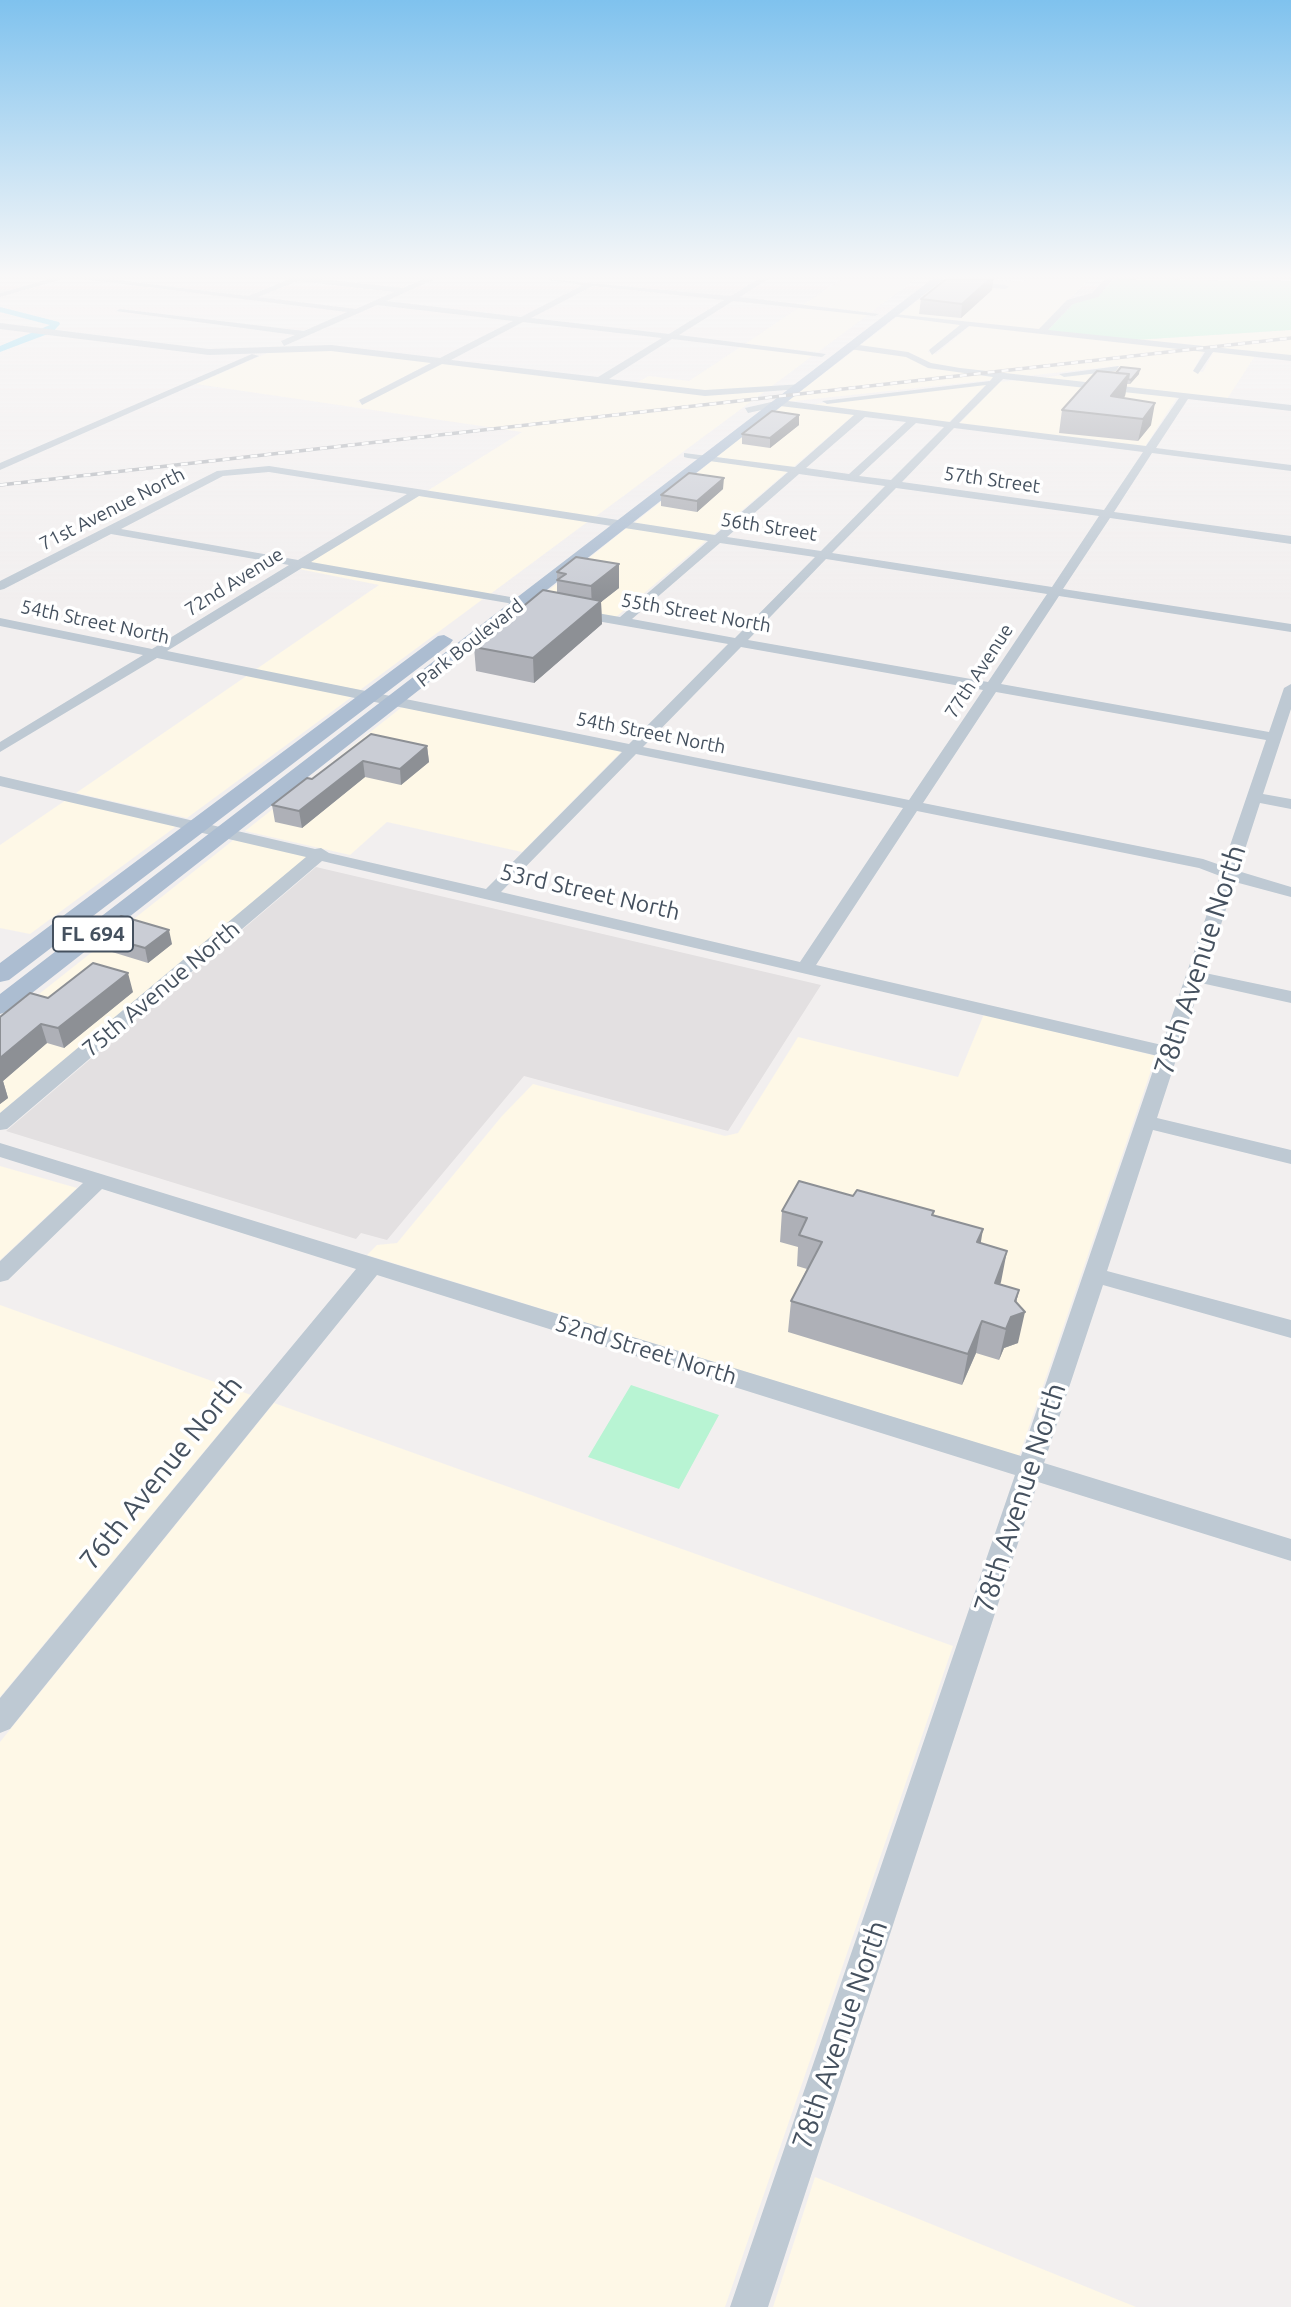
<!DOCTYPE html>
<html>
<head>
<meta charset="utf-8">
<style>
  body { margin:0 }
  canvas { display:block; background:#f2efef }
</style>
</head>
<body>
<canvas width="1291" height="2307"></canvas>
<script>
const ctx = document.querySelector('canvas').getContext('2d');
ctx.lineJoin = 'round';
function fill(path, color) { ctx.fillStyle = color; ctx.fill(path, 'evenodd'); }
const poly = rows => new Path2D(rows.map(r => 'M' + r).join(''));
function strokePath(path, color, width, dash) { ctx.strokeStyle = color; ctx.lineWidth = width; ctx.lineCap = dash ? 'butt' : 'round'; ctx.setLineDash(dash || []); ctx.stroke(path); }
function label(font, color, halo, rows, align = 'center') {
  ctx.font = font + ' Ubuntu,sans-serif'; ctx.lineWidth = 7; ctx.setLineDash([]); ctx.textBaseline = 'middle'; ctx.strokeStyle = halo; ctx.fillStyle = color; for (const [text, x, y, turn = 0] of rows) {
    ctx.save(); ctx.translate(x, y); ctx.rotate((+turn || 0) * Math.PI / 180); ctx.textAlign = isNaN(turn) ? turn : align; if (halo) ctx.strokeText(text, 0, 0); ctx.fillText(text, 0, 0); ctx.restore();
  }
}
fill(poly([
  [842,279,916,279,871,312,803,305],
  [990,279,1023,282,1027,279,1089,279,1038,330,899,315,942,282,1010,287,944,280],
  [800,307,869,314,818,352,745,344],
  [897,317,962,324,927,352,936,354,971,325,1204,350,1193,371,1203,372,1214,351,1291,360,1255,356,1227,399,1040,378,1121,368,1117,366,1026,376,932,365,911,354,858,347],
  [1291,330,1291,357,1135,340],
  [742,346,815,354,768,389,720,392,636,383,649,376,689,381],
  [311,348,434,361,356,402,364,403,443,362,703,395,764,392,595,517,427,491,522,432,196,384,272,351],
  [856,349,905,355,923,365,995,376,991,380,786,402],
  [1028,379,1178,396,1144,448,959,424,1000,382],
  [987,384,948,423,807,405],
  [783,405,855,414,792,468,716,457],
  [712,461,788,471,712,536,634,523],
  [420,494,590,520,489,595,309,563],
  [629,526,708,539,616,617,533,603],
  [302,567,483,599,360,690,255,670,379,585,299,569],
  [248,675,353,696,187,818,76,793],
  [402,707,622,751,522,852,387,822,350,855,245,831],
  [66,800,178,825,30,934,0,928,0,845],
  [236,838,309,855,0,1113,0,1025],
  [984,1014,1156,1056,1019,1456,367,1255,377,1245,397,1243,502,1116,533,1084,725,1136,738,1133,798,1037,958,1077],
  [0,1166,77,1188,0,1260],
  [0,1305,251,1395,0,1697],
  [274,1403,953,1646,725,2307,0,2307,0,1742],
  [815,2177,1136,2307,773,2307]
]), '#fef8e7');
fill(poly([
  [316,867,821,985,728,1131,524,1076,387,1240,361,1233,356,1239,6,1131]
]), '#e3e0e1');
fill(poly([
  [1114,279,1291,281,1291,330,1135,340,1047,331,1074,303,1099,295],
  [631,1385,719,1415,679,1489,588,1457]
]), '#b8f4d3');
fill(poly([
  [0,307,59,322,60,324,53,332,0,352,0,346,50,325,0,312,0,307]
]), '#81d8f6');
fill(poly([
  [50,279,63,279,0,297,0,293,50,279],
  [83,279,108,279,248,296,290,279,320,279,403,288,424,279,435,279,386,301,521,317,583,285,544,279,731,296,758,279,768,279,740,297,879,314,875,316,733,301,679,335,826,354,822,357,672,339,609,379,705,390,804,384,801,389,705,396,442,364,362,405,359,400,431,363,331,351,209,355,0,329,0,323,209,349,331,345,440,358,513,321,377,305,284,346,281,341,295,335,116,311,120,309,304,331,347,312,83,279],
  [298,281,394,292,356,309,258,297,298,281],
  [593,286,724,300,669,334,531,318,593,286],
  [523,322,662,338,598,377,451,360,523,322],
  [1105,279,1113,279,1098,297,1073,304,1048,330,1291,355,1291,361,1213,352,1198,374,1193,371,1205,352,969,326,932,355,929,350,960,325,890,316,894,314,1039,329,1067,300,1092,293,1105,279],
  [964,281,1005,285,1009,287,1005,289,961,285,964,281],
  [852,344,908,352,931,363,960,368,1291,405,1291,411,1188,399,1156,448,1291,465,1291,471,1152,453,1114,512,1291,536,1291,544,1110,518,1063,589,1291,624,1291,632,1059,596,1001,684,1269,732,1284,688,1291,684,1291,709,1263,794,1291,799,1291,809,1260,803,1238,871,1291,887,1291,897,1235,882,1205,973,1291,991,1291,1003,1201,983,1157,1118,1291,1150,1291,1164,1153,1130,1107,1271,1291,1320,1291,1338,1103,1285,1044,1463,1291,1539,1291,1561,1038,1482,768,2307,730,2307,1015,1475,377,1275,10,1729,0,1733,0,1698,356,1269,102,1189,8,1280,0,1282,0,1261,83,1183,0,1157,0,1143,1021,1456,1158,1056,322,861,7,1129,0,1130,0,1113,306,857,0,786,0,776,315,849,321,848,329,853,486,889,622,752,157,658,0,752,0,742,143,655,0,626,0,618,152,649,289,565,111,534,4,589,0,590,0,581,217,471,269,466,715,535,788,472,688,458,684,457,684,453,795,467,854,415,780,406,748,413,745,408,780,400,950,422,986,385,827,404,822,401,990,381,993,377,928,368,906,357,849,349,852,344],
  [1003,379,1179,398,1146,446,959,423,1003,379],
  [865,417,906,422,849,474,806,468,865,417],
  [916,423,944,427,891,480,859,476,916,423],
  [954,428,1143,452,1104,510,902,482,954,428],
  [269,472,407,494,298,560,121,529,223,476,269,472],
  [799,474,885,486,821,551,727,537,799,474],
  [896,488,1099,516,1052,587,832,553,896,488],
  [419,496,708,541,620,617,574,609,568,613,574,617,728,644,629,744,167,651,302,568,543,609,545,606,539,602,311,562,419,496],
  [720,543,815,557,735,638,632,619,720,543],
  [826,559,1047,594,988,682,748,640,826,559],
  [741,647,983,690,909,800,643,747,741,647],
  [996,692,1266,740,1223,866,1203,859,923,803,996,692],
  [636,754,903,808,800,962,501,892,636,754],
  [917,811,1199,868,1220,876,1162,1045,816,965,917,811],
  [252,354,259,356,0,470,0,463,252,354],
  [1119,366,1116,371,1064,377,1059,374,1119,366]
]), '#bec9d3');
fill(poly([
  [932,279,944,279,9,1011,0,1014,0,994,932,279],
  [444,635,453,640,450,644,9,980,0,982,0,963,438,636,444,635]
]), '#acbdd1');
const rail = poly([
  [0,485,1291,338]
]);
strokePath(rail, '#b0b4ba', 3.5);
strokePath(rail, '#fff', 2.5, [7]);
fill(poly([
  [944,279,994,279,993,280,992,290,961,318,919,314,921,299,944,281],
  [1139,374,1130,384,1127,384,1125,396,1123,398,1151,425,1138,441,1059,433,1062,410],
  [799,415,799,425,770,448,742,444,742,434],
  [723,489,697,512,661,506,661,495],
  [576,557,619,588,601,602,602,624,534,683,476,671,474,647,557,593,557,572],
  [371,734,427,746,429,762,401,785,365,777,302,828,275,822,272,805,312,779],
  [96,934,172,944,148,963,99,948],
  [133,992,64,1048,47,1043,3,1081,8,1098,0,1104,0,1017,48,998],
  [782,1211,933,1215,981,1243,1000,1284,1019,1290,1016,1302,1018,1343,1004,1348,999,1360,976,1353,962,1385,788,1332,791,1301,807,1269,797,1266,798,1247,780,1242]
]), '#aeb0b7');
fill(poly([
  [990,279,994,279,993,280,992,290,961,318,962,304],
  [1140,369,1139,374,1130,384,1131,380],
  [1129,374,1125,396,1109,415,1111,396],
  [1155,403,1151,425,1138,441,1143,419],
  [799,415,799,425,770,448,770,438],
  [724,478,723,489,697,512,697,501],
  [619,564,619,588,601,602,602,624,534,683,533,658,592,609,591,586],
  [427,746,429,762,401,785,400,769],
  [363,761,365,777,302,828,299,811],
  [169,930,172,944,148,963,145,948],
  [128,973,133,992,64,1048,58,1028],
  [41,1024,47,1043,3,1081,8,1098,0,1104,0,1058],
  [983,1229,978,1260,977,1242],
  [1007,1251,1001,1282,989,1314,995,1283],
  [1019,1290,1013,1316,1025,1312,1018,1343,1004,1348,999,1360,1006,1329,1011,1317],
  [982,1321,976,1353,962,1385,968,1354]
]), '#8d9095');
const building = poly([
  [946,279,990,279,962,304,921,299,946,279],
  [1121,367,1140,369,1131,380,1128,379,1129,374,1116,373,1121,367],
  [1097,371,1129,374,1111,396,1155,403,1143,419,1062,410,1097,371],
  [772,411,799,415,770,438,742,434,772,411],
  [689,473,724,478,697,501,661,495,689,473],
  [576,557,619,564,591,586,557,580,566,574,557,572,576,557],
  [543,590,601,601,533,658,474,647,543,590],
  [371,734,427,746,400,769,363,761,299,811,272,805,307,778,312,779,371,734],
  [121,916,169,930,145,948,96,934,121,916],
  [93,963,128,973,58,1028,41,1024,0,1058,0,1017,30,993,48,998,93,963],
  [799,1181,853,1196,857,1190,934,1211,932,1215,983,1229,977,1242,1007,1251,995,1283,1019,1290,1015,1301,1025,1312,1011,1317,1006,1329,982,1321,968,1354,791,1301,822,1242,799,1235,807,1218,782,1211,799,1181]
]);
fill(building, '#cacdd5');
strokePath(building, '#8d9095', 2);
const sky = ctx.createLinearGradient(0, 0, 0, 602);
sky.addColorStop(0, '#7fc2ee');
sky.addColorStop(0.46, '#f9f8f8');
sky.addColorStop(1, '#f9f8f800');
ctx.fillStyle = sky;
ctx.fillRect(0, 0, 1291, 602);
label('19px', '#45515f', '#fff', [
  ["57th Street",992,480,8],
  ["71st Avenue North",112,509,-27],
  ["56th Street",769,527,9],
  ["72nd Avenue",234,582,-32],
  ["55th Street North",696,613,10],
  ["54th Street North",95,622,12],
  ["Park Boulevard",470,643,-38],
  ["77th Avenue",979,671,-57],
  ["54th Street North",651,733,11]
]);
for (const [x, y, w] of [
  [93,934,80]
]) { const box = new Path2D(); box.roundRect(x - w / 2, y - 17.5, w, 35, 5); ctx.fillStyle = '#fff'; ctx.fill(box); strokePath(box, '#45515f', 2); }
label('bold 21px', '#45515f', null, [
  ["FL 694",93,934]
]);
label('23px', '#45515f', '#fff', [
  ["53rd Street North",590,892,13],
  ["75th Avenue North",161,989,-40],
  ["52nd Street North",646,1350,17]
]);
label('28px', '#45515f', '#fff', [
  ["78th Avenue North",1200,960,-72],
  ["76th Avenue North",161,1473,-51],
  ["78th Avenue North",1020,1498,-72],
  ["78th Avenue North",840,2035,-71]
]);
</script>
</body>
</html>
